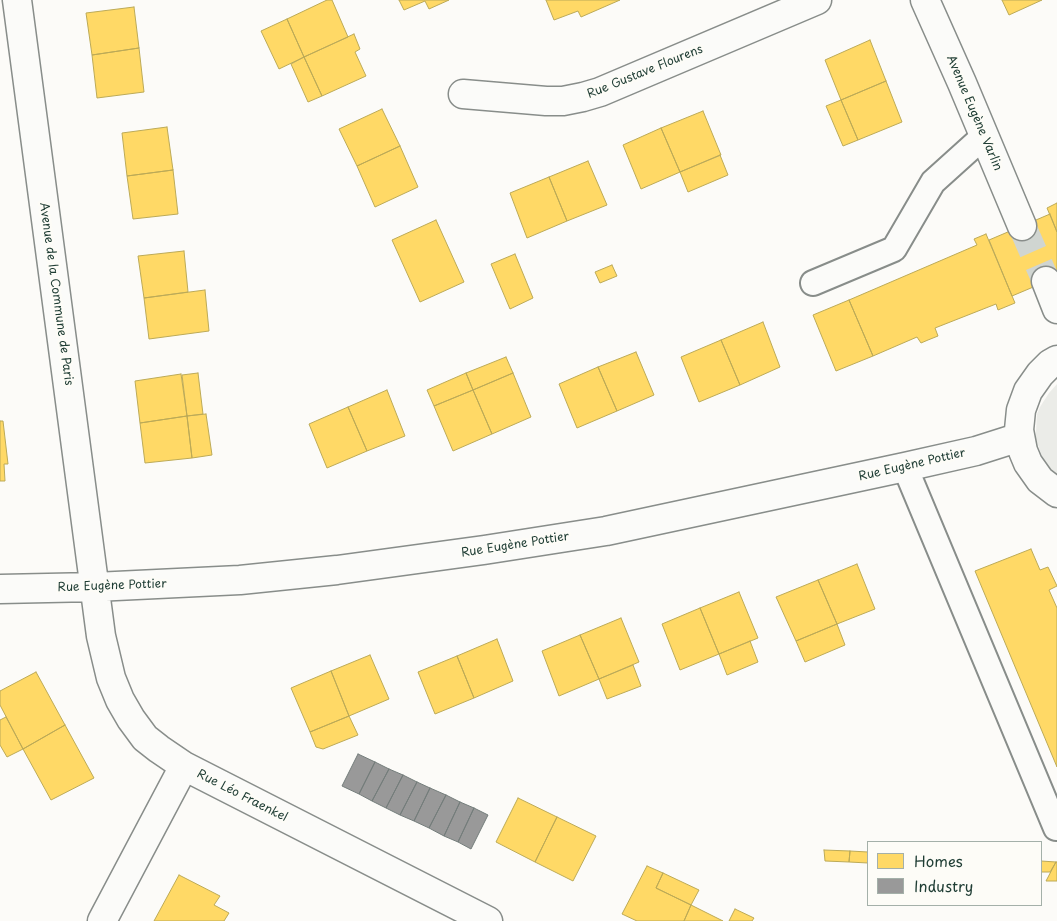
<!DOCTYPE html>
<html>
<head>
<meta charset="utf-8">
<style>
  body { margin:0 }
  #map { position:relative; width:1057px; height:921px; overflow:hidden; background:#fcfbf8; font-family:"Playpen Sans",sans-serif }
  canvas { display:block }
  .legend { position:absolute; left:867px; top:841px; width:175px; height:65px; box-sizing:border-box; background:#fdfcf7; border:1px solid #a4b0a9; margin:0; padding:6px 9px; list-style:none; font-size:15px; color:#1f3d34 }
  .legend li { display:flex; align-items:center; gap:10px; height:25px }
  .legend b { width:25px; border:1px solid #a4b0a9 }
</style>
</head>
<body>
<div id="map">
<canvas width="1057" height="921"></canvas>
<ul class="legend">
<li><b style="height:14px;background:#ffd966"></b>Homes</li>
<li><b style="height:14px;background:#999"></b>Industry</li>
</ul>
</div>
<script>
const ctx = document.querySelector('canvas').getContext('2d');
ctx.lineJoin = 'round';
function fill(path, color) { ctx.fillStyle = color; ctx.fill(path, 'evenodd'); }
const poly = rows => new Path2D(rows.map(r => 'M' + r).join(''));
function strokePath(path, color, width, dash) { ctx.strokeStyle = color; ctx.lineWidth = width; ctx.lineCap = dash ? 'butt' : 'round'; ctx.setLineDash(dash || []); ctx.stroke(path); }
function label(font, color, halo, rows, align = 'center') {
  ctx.font = font + ' "Playpen Sans",sans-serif'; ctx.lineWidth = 5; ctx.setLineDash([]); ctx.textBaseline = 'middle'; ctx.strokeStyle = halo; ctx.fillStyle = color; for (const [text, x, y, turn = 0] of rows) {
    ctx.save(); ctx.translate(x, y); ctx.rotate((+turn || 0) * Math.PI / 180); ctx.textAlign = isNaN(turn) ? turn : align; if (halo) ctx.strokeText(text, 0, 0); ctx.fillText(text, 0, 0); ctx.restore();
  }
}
fill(poly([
  [1057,384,1057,476,1049,468,1041,454,1036,439,1036,431,1037,414,1040,407,1049,393]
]), '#ebece8');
const homes = poly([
  [327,0,332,0,348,37,304,57,287,19,327,0],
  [399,0,449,0,429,9,425,1,404,10,399,0],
  [546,0,620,0,581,17,578,11,554,20,546,0],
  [1002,0,1042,0,1009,15,1002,0],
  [134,7,139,48,92,55,86,13,134,7],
  [287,19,304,57,279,69,261,31,287,19],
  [354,34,360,49,355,52,366,76,322,96,304,57,354,34],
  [870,40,886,81,841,100,825,60,870,40],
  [139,48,144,92,97,98,92,55,139,48],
  [304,57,322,96,308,102,291,64,304,57],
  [886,81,902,122,858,140,841,100,886,81],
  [841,100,858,140,843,146,826,106,841,100],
  [382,109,400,146,357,166,339,129,382,109],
  [703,111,721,155,680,172,661,128,703,111],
  [167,127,173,170,127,176,122,133,167,127],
  [661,128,680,172,641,189,623,145,661,128],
  [400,146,418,187,375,207,357,166,400,146],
  [720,155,728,175,688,192,680,172,720,155],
  [588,161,607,205,567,221,549,177,588,161],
  [173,170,178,214,133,219,127,176,173,170],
  [549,177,567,221,527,238,510,193,549,177],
  [1057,203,1057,232,1047,208,1057,203],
  [1050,214,1057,232,1057,277,1012,296,989,240,1050,214],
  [436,220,464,282,420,302,392,240,436,220],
  [986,234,1015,303,998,310,996,304,935,328,938,336,928,340,921,343,917,337,873,356,849,300,977,245,974,239,986,234],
  [184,251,188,292,144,298,138,256,184,251],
  [515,254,533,298,510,309,491,264,515,254],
  [612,265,617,276,600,283,595,272,612,265],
  [205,290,209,331,149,339,144,298,205,290],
  [849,300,873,356,836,371,813,315,849,300],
  [763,322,780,367,740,385,721,340,763,322],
  [721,340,740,385,699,402,681,357,721,340],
  [636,352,654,395,617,411,598,367,636,352],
  [506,357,513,373,473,390,466,373,506,357],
  [598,367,617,411,577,428,559,384,598,367],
  [198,373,203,414,187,416,182,375,198,373],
  [466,373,473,390,434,406,427,390,466,373],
  [513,373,531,417,492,434,473,390,513,373],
  [181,374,187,416,140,423,135,381,181,374],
  [387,390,405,436,367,451,348,407,387,390],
  [473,390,492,434,453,451,434,406,473,390],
  [348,407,367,451,327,468,309,424,348,407],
  [206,414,212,455,192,458,187,416,206,414],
  [187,416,192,458,145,463,140,423,187,416],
  [0,421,3,421,8,464,4,464,5,481,0,481,0,421],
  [1031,549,1040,570,1048,567,1057,586,1049,590,1057,608,1057,767,975,571,1031,549],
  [857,564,875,609,837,624,818,580,857,564],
  [818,580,837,624,796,641,776,597,818,580],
  [739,592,758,638,719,654,700,608,739,592],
  [700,608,719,654,680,670,662,624,700,608],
  [621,618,639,662,599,679,580,635,621,618],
  [837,624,845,645,805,662,796,641,837,624],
  [580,635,599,679,559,696,542,651,580,635],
  [497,639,513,681,474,698,457,656,497,639],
  [750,641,758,662,727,675,719,654,750,641],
  [370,655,389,699,349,716,331,671,370,655],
  [457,656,474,698,435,714,418,672,457,656],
  [633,665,641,686,607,699,599,679,633,665],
  [331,671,349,716,310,732,291,688,331,671],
  [36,672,65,725,23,749,0,705,0,691,36,672],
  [349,716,358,735,323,749,316,747,310,732,349,716],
  [6,717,23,749,7,757,0,745,0,720,6,717],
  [65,725,94,778,51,800,23,749,65,725],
  [518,798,557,817,535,862,496,842,518,798],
  [557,817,596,836,573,881,535,862,557,817],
  [824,850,850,851,849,862,825,861,824,850],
  [850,851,868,852,868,863,849,862,850,851],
  [1041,861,1056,862,1050,872,1041,872,1041,861],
  [1056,862,1057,862,1057,881,1046,881,1056,862],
  [647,866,663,873,656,888,691,905,684,921,637,921,622,914,647,866],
  [663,873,699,890,691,905,656,888,663,873],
  [179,875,220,896,214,905,229,913,224,921,154,921,179,875],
  [691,905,723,921,684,921,691,905],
  [735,909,754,918,752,921,729,921,735,909]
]);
fill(homes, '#ffd966');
strokePath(homes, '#bcaa57', 1);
const industry = poly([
  [358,754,375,762,359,794,342,786,358,754],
  [375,762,389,769,372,801,359,794,375,762],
  [389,769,403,775,386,808,372,801,389,769],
  [403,775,417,782,400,815,386,808,403,775],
  [417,782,430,788,414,821,400,815,417,782],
  [430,788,446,795,429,828,414,821,430,788],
  [446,795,460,802,444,836,429,828,446,795],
  [460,802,474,808,458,842,444,836,460,802],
  [474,808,488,815,471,849,458,842,474,808]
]);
fill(industry, '#999');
strokePath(industry, '#747d7b', 1);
strokePath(poly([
  [1022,226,1046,281]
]), '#d0d5d1', 28, [28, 14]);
const lane = poly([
  [813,283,894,249,933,182,984,136],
  [905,467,1056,828]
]);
const street = poly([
  [17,0,101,636,111,678,120,700,131,719,145,738,159,749,184,766,488,921],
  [925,0,962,83,1022,226],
  [463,94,546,101,563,101,583,97,600,92,817,0],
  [1046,281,1057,309],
  [1057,360,1050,364,1040,374,1028,391,1021,410,1019,430,1023,451,1028,463,1040,480,1057,493],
  [0,589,95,587,240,580,337,570,484,550,606,531,905,467,976,451,1020,437],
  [102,921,184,766]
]);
strokePath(lane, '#888d8a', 28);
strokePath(street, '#888d8a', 31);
strokePath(lane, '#fbfbf9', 24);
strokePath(street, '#fbfbf9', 28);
label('12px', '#1f3d34', '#fdfcf7', [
  ["Rue Gustave Flourens",645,72,-22],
  ["Avenue Eugène Varlin",974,113,67],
  ["Avenue de la Commune de Paris",56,294,82],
  ["Rue Eugène Pottier",912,465,-13],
  ["Rue Eugène Pottier",515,545,-9],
  ["Rue Eugène Pottier",112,586,-2],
  ["Rue Léo Fraenkel",242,796,27]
]);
</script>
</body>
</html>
